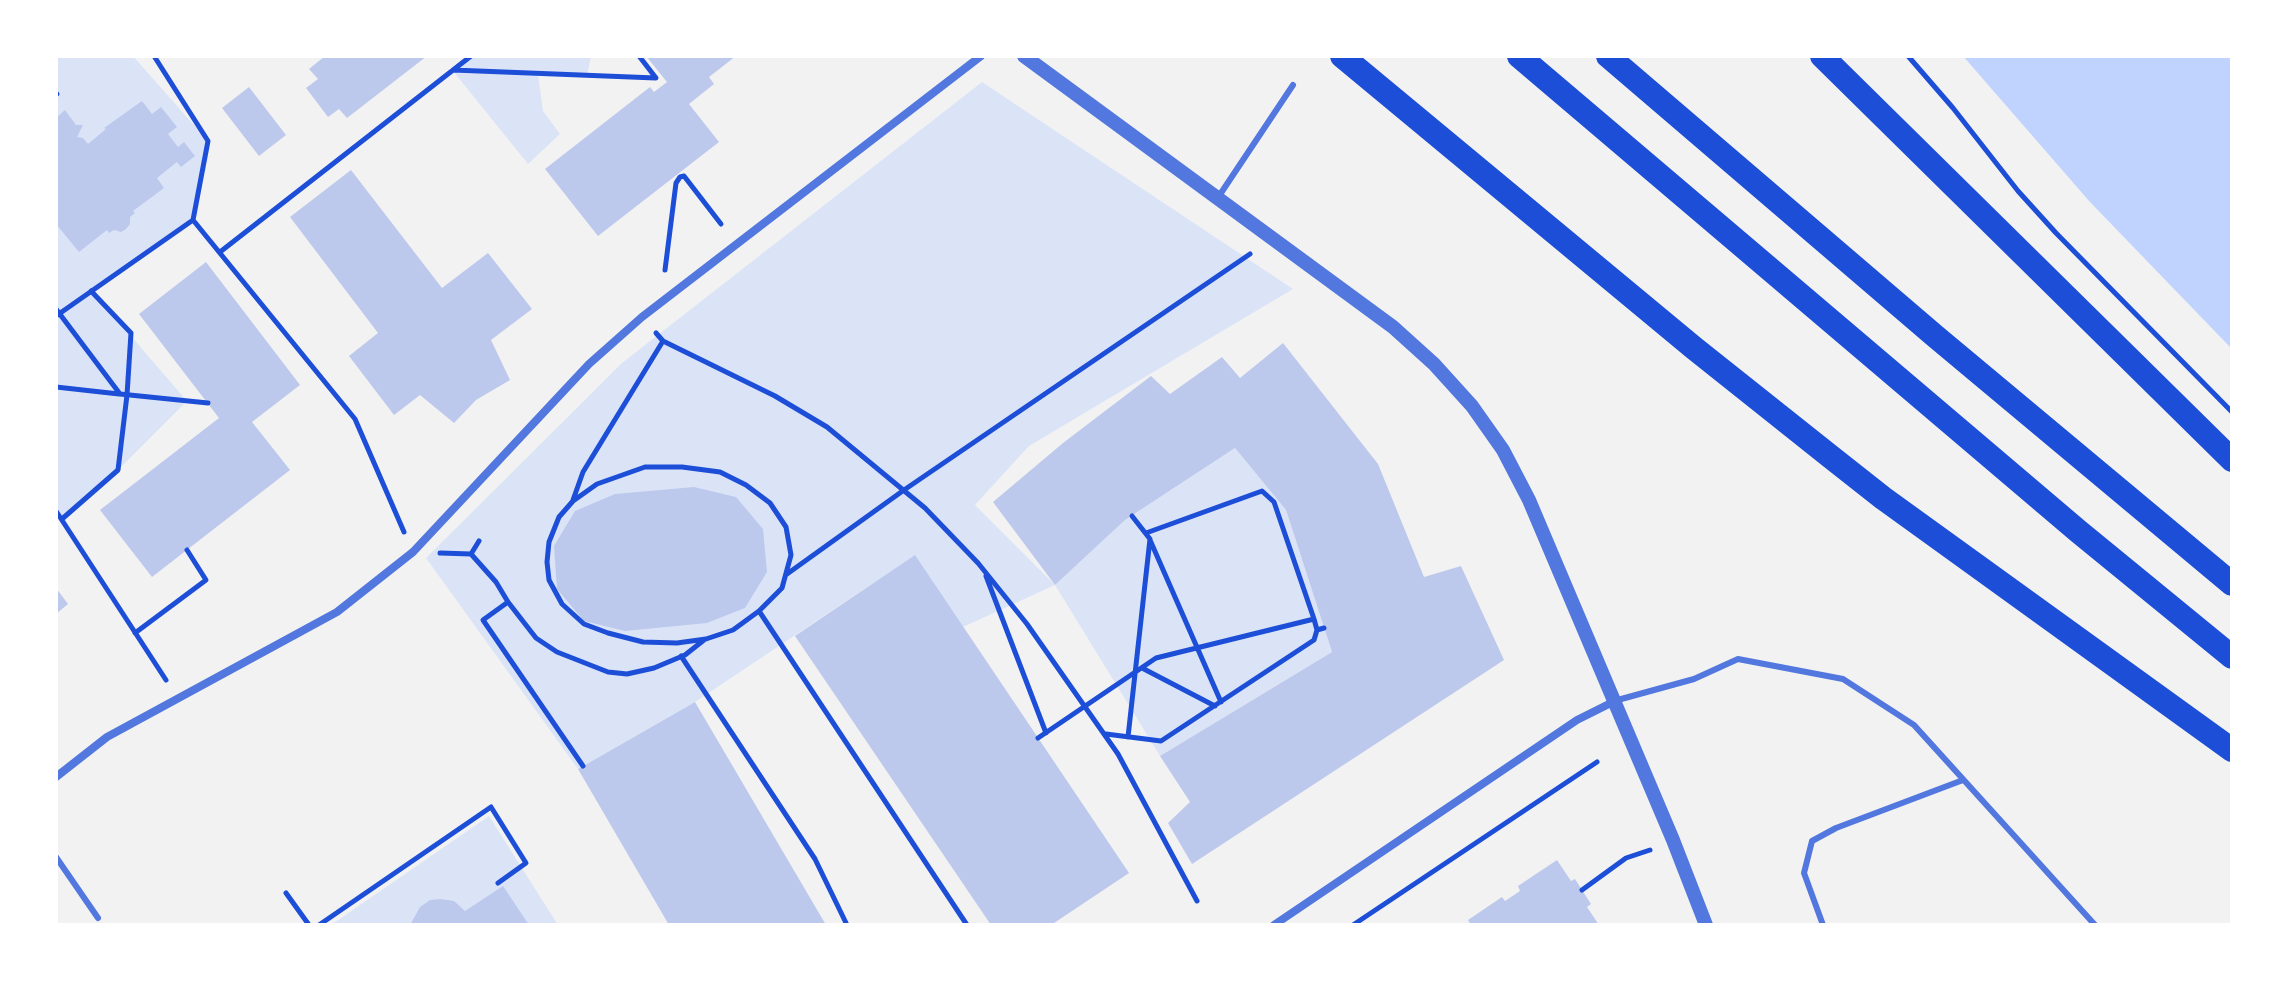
<!DOCTYPE html>
<html>
<head>
<meta charset="utf-8">
<style>
  body { margin:0 }
  #map { position:relative; width:2288px; height:981px; overflow:hidden; background:#f2f2f2; font-family:"Sofia Sans Condensed",sans-serif }
  canvas { display:block }
  .frame { position:absolute; inset:0; border:58px solid #fff; pointer-events:none }
</style>
</head>
<body>
<div id="map">
<canvas width="2288" height="981"></canvas>
<div class="frame"></div>
</div>
<script>
const ctx = document.querySelector('canvas').getContext('2d');
ctx.lineJoin = 'round';
function fill(path, color) { ctx.fillStyle = color; ctx.fill(path, 'evenodd'); }
const poly = rows => new Path2D(rows.map(r => 'M' + r).join(''));
function strokePath(path, color, width, dash) { ctx.strokeStyle = color; ctx.lineWidth = width; ctx.lineCap = dash ? 'butt' : 'round'; ctx.setLineDash(dash || []); ctx.stroke(path); }
fill(poly([
  [56,56,133,56,208,141,193,220,92,291,187,401,118,470,62,519,56,511],
  [471,56,591,56,587,76,538,74,543,111,560,134,528,164,453,71],
  [982,82,1293,289,1029,446,975,505,1055,585,1125,520,1235,448,1286,510,1332,652,1160,756,1055,585,963,627,914,556,695,702,578,769,426,558,622,363],
  [489,816,558,925,331,925]
]), '#dbe4f7');
fill(poly([
  [1963,56,2232,56,2232,349,2090,202]
]), '#bfd3fe');
fill(poly([
  [325,56,427,56,347,118,339,109,328,117,306,88,318,79,309,69],
  [646,56,736,56,709,77,714,84,689,104,719,142,598,236,545,169,650,87,654,92,667,82],
  [249,87,286,135,259,156,222,108],
  [142,101,152,114,161,107,177,127,168,134,178,147,184,142,195,156,181,167,177,162,157,178,164,188,133,211,135,213,130,217,130,224,126,229,121,232,114,230,109,233,107,230,79,252,56,224,56,118,65,110,76,125,83,125,77,137,83,138,88,144,106,129,104,128],
  [351,170,442,288,488,253,532,309,491,340,510,380,476,400,454,423,420,395,394,415,349,356,378,333,290,217],
  [206,262,300,385,252,422,290,470,152,577,100,510,219,418,139,314],
  [1283,343,1378,464,1424,577,1461,566,1504,660,1192,864,1168,823,1190,802,1160,756,1332,652,1286,510,1235,448,1125,520,1055,585,993,502,1063,443,1151,376,1170,394,1222,357,1240,378],
  [694,487,736,497,763,529,767,572,745,608,707,623,625,631,584,621,557,589,554,546,575,511,615,494],
  [915,555,1129,873,1051,925,991,925,795,636],
  [56,588,68,604,56,614],
  [695,702,826,925,669,925,578,769],
  [1557,860,1571,881,1575,879,1591,904,1587,907,1599,925,1471,925,1468,920,1502,897,1505,901,1520,891,1518,886],
  [503,886,529,925,410,925,420,907,430,900,441,899,454,901,465,911]
]), '#bdc9ec');
strokePath(poly([
  [1908,56,1953,108,2018,191,2056,233,2232,412],
  [453,70,656,78,639,56],
  [56,93,57,94],
  [193,220,355,419,404,532],
  [220,252,471,56],
  [665,270,676,183,680,177,684,176,721,224],
  [56,309,120,394,208,403],
  [56,316,193,220,208,141,154,56],
  [656,333,663,341,775,396,827,427,925,508,978,563,1027,624,1118,754,1197,901],
  [56,387,119,394],
  [645,467,682,467,720,472,746,485,770,503,786,527,791,555,782,588,759,611,733,630,706,639,677,643,643,642,608,633,584,624,562,604,549,580,547,562,549,542,559,517,573,501,597,484,645,467],
  [573,500,583,472,663,341],
  [56,511,166,680],
  [62,519,118,470,127,395,131,333,91,291],
  [1146,533,1262,491,1274,502,1314,619],
  [1150,540,1221,702],
  [479,541,471,554,496,582,508,602],
  [440,553,471,554],
  [787,574,904,490,1250,254],
  [986,576,1046,733],
  [759,611,967,925],
  [135,633,206,580,187,550],
  [681,656,815,859,847,925],
  [1142,668,1215,706],
  [1106,734,1161,741,1314,640,1317,630],
  [1128,737,1150,539,1132,516],
  [1038,738,1156,658,1314,619,1317,630,1324,628],
  [583,766,483,620,508,602,536,638,557,652,608,672,627,674,654,668,685,655,704,640],
  [1582,890,1626,858,1650,850],
  [286,893,309,925],
  [319,925,491,807,526,863,498,883],
  [1353,925,1597,762]
]), '#1d4ed8', 5);
strokePath(poly([
  [1217,199,1293,85],
  [1614,701,1694,679,1738,659,1843,679,1914,725,2095,925],
  [56,857,98,918],
  [1823,925,1804,873,1812,841,1836,828,1963,780]
]), '#5277de', 6);
strokePath(poly([
  [56,777,107,737,337,612,413,552,589,364,642,317,981,56],
  [1274,925,1577,720,1613,702]
]), '#5277de', 8);
strokePath(poly([
  [1024,56,1393,327,1434,364,1472,406,1503,450,1529,500,1673,840,1706,925]
]), '#5277de', 14);
strokePath(poly([
  [1342,56,1694,348,1831,457,1883,498,2232,750],
  [1519,56,2078,531,2232,657],
  [1608,56,1935,336,2232,584],
  [1822,56,2232,460]
]), '#1d4ed8', 24);
</script>
</body>
</html>
